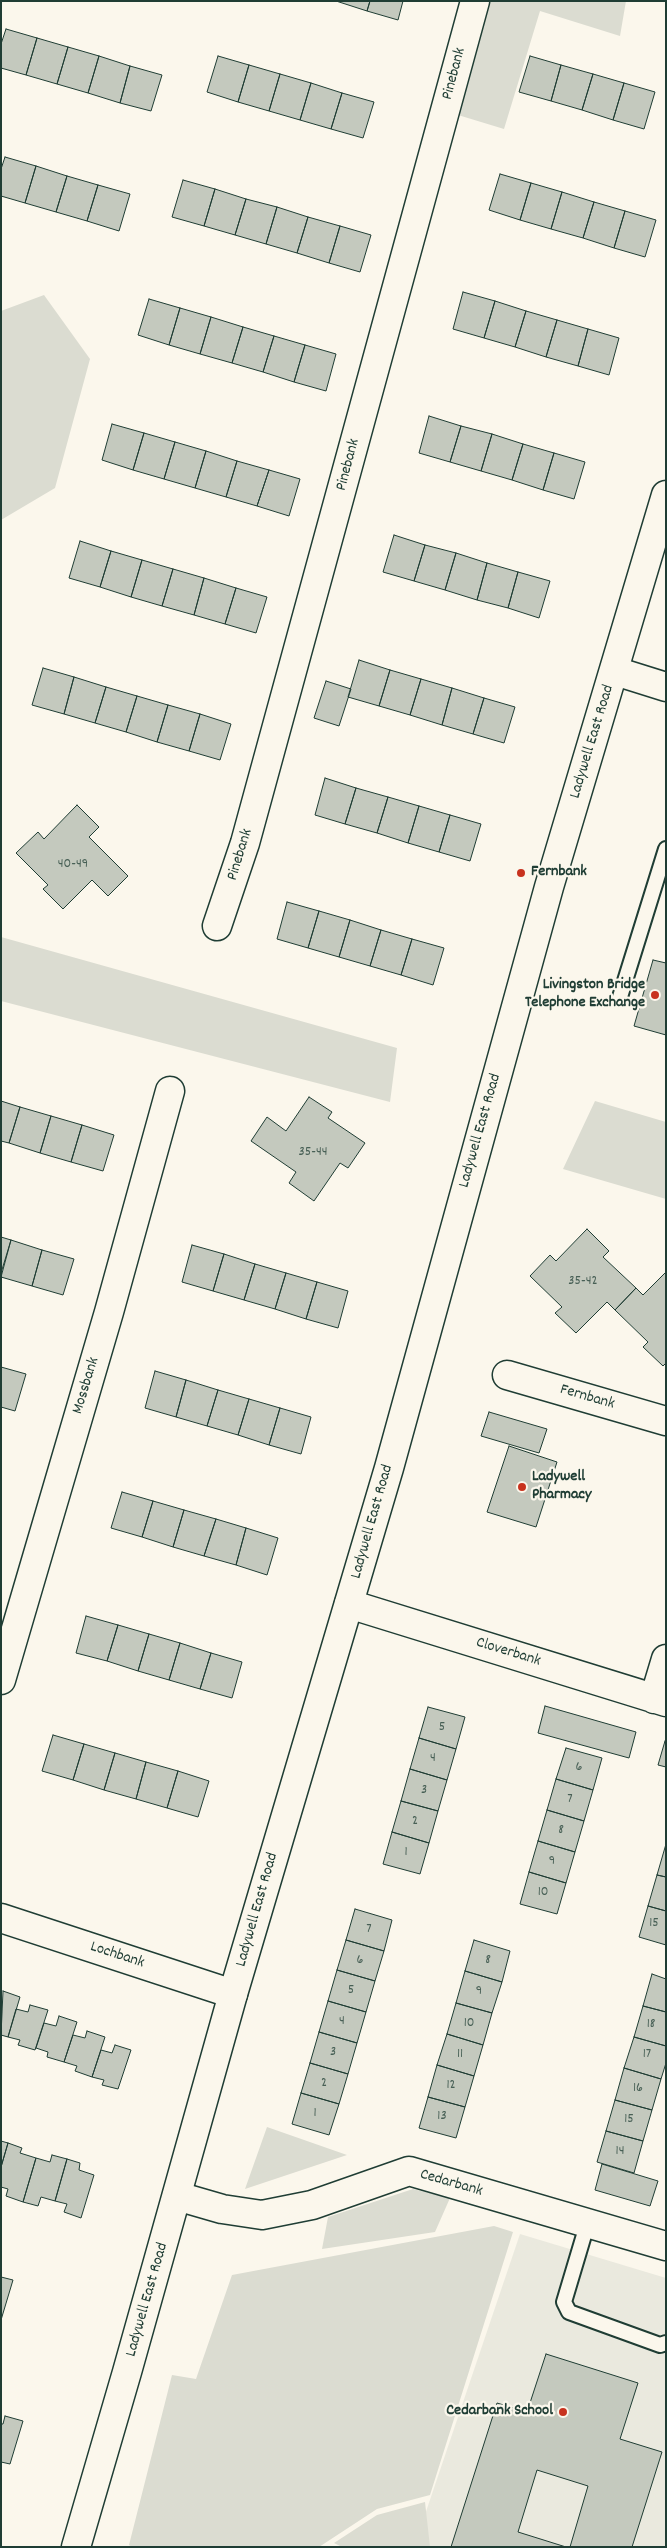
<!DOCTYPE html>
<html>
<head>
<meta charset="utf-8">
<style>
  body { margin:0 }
  #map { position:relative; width:667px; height:2548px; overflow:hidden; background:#fbf7ec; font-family:Dekko,sans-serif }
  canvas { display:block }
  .frame { position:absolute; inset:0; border:2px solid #1f3d34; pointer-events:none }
</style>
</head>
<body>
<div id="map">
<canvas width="667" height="2548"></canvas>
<div class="frame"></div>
</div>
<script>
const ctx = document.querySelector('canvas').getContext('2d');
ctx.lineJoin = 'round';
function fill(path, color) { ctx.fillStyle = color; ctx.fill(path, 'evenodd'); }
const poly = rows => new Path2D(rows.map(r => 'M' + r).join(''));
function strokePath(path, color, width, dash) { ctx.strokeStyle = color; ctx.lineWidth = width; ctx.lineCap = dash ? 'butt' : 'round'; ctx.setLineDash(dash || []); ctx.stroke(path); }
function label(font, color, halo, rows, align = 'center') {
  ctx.font = font + ' Dekko,sans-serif'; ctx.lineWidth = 4.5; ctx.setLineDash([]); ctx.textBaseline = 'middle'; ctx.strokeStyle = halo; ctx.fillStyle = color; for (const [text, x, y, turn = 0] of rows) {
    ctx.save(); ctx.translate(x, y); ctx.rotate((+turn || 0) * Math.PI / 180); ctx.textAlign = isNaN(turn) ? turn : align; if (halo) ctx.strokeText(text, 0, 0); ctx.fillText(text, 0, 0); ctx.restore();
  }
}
fill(poly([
  [520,2234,666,2278,666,2547,414,2547]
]), '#eae9de');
fill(poly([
  [488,1,626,1,620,36,540,11,504,129,458,115],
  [44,295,90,359,55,488,1,520,1,311],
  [1,937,397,1048,390,1102,1,1001],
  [595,1101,666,1122,666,1199,563,1169],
  [267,2127,347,2155,245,2189],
  [413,2189,450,2198,435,2232,322,2249,328,2217],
  [494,2226,513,2232,430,2495,377,2509,319,2547,132,2547,129,2545,172,2375,196,2379,232,2275],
  [425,2502,430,2547,342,2547,334,2543,377,2515]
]), '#dbdcd1');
const building = poly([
  [336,1,370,1,367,11,336,1],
  [370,1,403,1,398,20,367,11,370,1],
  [6,29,37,38,26,75,1,68,1,44,6,29],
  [37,38,68,47,57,84,26,75,37,38],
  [68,47,99,56,88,93,57,84,68,47],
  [99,56,130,66,120,103,88,93,99,56],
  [218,56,249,65,238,102,207,92,218,56],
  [530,56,561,65,551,101,519,92,530,56],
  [249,65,280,74,269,111,238,102,249,65],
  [561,65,593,74,582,110,551,101,561,65],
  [130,66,162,75,151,111,120,103,130,66],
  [280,74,311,83,300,120,269,111,280,74],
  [593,74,624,83,613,120,582,110,593,74],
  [311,83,342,93,331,129,300,120,311,83],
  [624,83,655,92,644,129,613,120,624,83],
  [342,93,374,102,363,138,331,129,342,93],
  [5,157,36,166,25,203,1,196,1,169,5,157],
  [36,166,67,176,56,212,25,203,36,166],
  [500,174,531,183,520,220,489,210,500,174],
  [67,176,98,185,87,221,56,212,67,176],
  [183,180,215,189,204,226,172,217,183,180],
  [531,183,562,192,551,229,520,220,531,183],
  [98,185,130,194,119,231,87,221,98,185],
  [215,189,246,199,235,235,204,226,215,189],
  [562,192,594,202,583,238,551,229,562,192],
  [246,199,277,207,266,244,235,235,246,199],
  [594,202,625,211,614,248,583,238,594,202],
  [277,207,308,217,297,253,266,244,277,207],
  [625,211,656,220,645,257,614,248,625,211],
  [308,217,340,226,329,263,297,253,308,217],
  [340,226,371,235,360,272,329,263,340,226],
  [463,292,495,301,484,338,453,329,463,292],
  [149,299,180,308,169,345,138,335,149,299],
  [495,301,526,311,515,347,484,338,495,301],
  [180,308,211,317,200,354,169,345,180,308],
  [526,311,557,320,546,357,515,347,526,311],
  [211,317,243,327,232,363,200,354,211,317],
  [557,320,588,329,578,366,546,357,557,320],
  [243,327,274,336,263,372,232,363,243,327],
  [588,329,619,338,609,375,578,366,588,329],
  [274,336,305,345,294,382,263,372,274,336],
  [305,345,336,354,326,391,294,382,305,345],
  [429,416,461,426,450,462,419,453,429,416],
  [112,424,144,433,133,470,102,460,112,424],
  [461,426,492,434,481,471,450,462,461,426],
  [144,433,175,442,164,479,133,470,144,433],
  [492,434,523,444,512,480,481,471,492,434],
  [175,442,206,451,195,488,164,479,175,442],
  [523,444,554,453,543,490,512,480,523,444],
  [206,451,237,461,226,497,195,488,206,451],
  [554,453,585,462,574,499,543,490,554,453],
  [237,461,269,470,257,506,226,497,237,461],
  [269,470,300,479,289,516,257,506,269,470],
  [394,535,425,545,414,581,383,572,394,535],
  [80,541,111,551,100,587,69,578,80,541],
  [425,545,456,553,445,590,414,581,425,545],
  [111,551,142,560,131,597,100,587,111,551],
  [456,553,487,563,477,600,445,590,456,553],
  [142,560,173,569,162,606,131,597,142,560],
  [487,563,518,572,508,608,477,600,487,563],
  [173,569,204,578,194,615,162,606,173,569],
  [518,572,550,581,539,618,508,608,518,572],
  [204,578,236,588,225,624,194,615,204,578],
  [236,588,267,597,256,633,225,624,236,588],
  [359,660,390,670,379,706,348,697,359,660],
  [43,668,74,677,64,714,32,705,43,668],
  [390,670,421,679,410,715,379,706,390,670],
  [74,677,106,687,95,723,64,714,74,677],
  [421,679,452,688,442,725,410,715,421,679],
  [326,681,351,689,339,726,314,718,326,681],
  [106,687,137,696,126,732,95,723,106,687],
  [452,688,484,698,473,734,442,725,452,688],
  [137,696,168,705,157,742,126,732,137,696],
  [484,698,515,707,504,743,473,734,484,698],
  [168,705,200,714,189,751,157,742,168,705],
  [200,714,231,724,220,760,189,751,200,714],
  [325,778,356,788,345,824,315,815,325,778],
  [356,788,388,797,377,833,345,824,356,788],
  [388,797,419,806,408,843,377,833,388,797],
  [77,805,99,827,89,837,128,876,108,896,92,880,63,909,43,889,48,885,16,853,38,832,44,839,77,805],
  [419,806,450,815,439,852,408,843,419,806],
  [450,815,481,824,470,861,439,852,450,815],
  [287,902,319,911,308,948,277,939,287,902],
  [319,911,350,920,339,957,308,948,319,911],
  [350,920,381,930,370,966,339,957,350,920],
  [381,930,412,939,401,975,370,966,381,930],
  [412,939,444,948,433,985,401,975,412,939],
  [653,960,666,963,666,1035,634,1026,653,960],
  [309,1097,332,1112,328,1118,365,1143,348,1168,340,1163,314,1201,289,1183,296,1172,251,1141,267,1117,286,1131,309,1097],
  [1,1101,20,1107,9,1143,1,1141,1,1101],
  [20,1107,51,1116,40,1153,9,1143,20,1107],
  [51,1116,82,1125,71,1162,40,1153,51,1116],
  [82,1125,114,1135,103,1171,71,1162,82,1125],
  [587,1229,609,1251,603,1257,636,1288,615,1310,607,1302,576,1333,555,1313,562,1307,530,1276,550,1255,556,1261,587,1229],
  [1,1237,11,1240,1,1273,1,1237],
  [11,1240,42,1250,32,1286,1,1277,11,1240],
  [192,1245,224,1254,213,1291,182,1282,192,1245],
  [42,1250,74,1259,63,1295,32,1286,42,1250],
  [224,1254,255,1264,244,1300,213,1291,224,1254],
  [255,1264,286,1273,275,1309,244,1300,255,1264],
  [666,1272,666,1363,663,1366,643,1347,648,1342,615,1310,636,1288,643,1295,666,1272],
  [286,1273,317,1282,306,1319,275,1309,286,1273],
  [317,1282,348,1291,338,1328,306,1319,317,1282],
  [1,1367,26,1374,15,1411,1,1407,1,1367],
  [155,1371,186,1380,176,1417,145,1408,155,1371],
  [186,1380,218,1390,207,1426,176,1417,186,1380],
  [218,1390,249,1399,238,1435,207,1426,218,1390],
  [249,1399,280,1408,269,1445,238,1435,249,1399],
  [280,1408,311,1417,301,1454,269,1445,280,1408],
  [489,1412,547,1429,539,1453,481,1436,489,1412],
  [509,1446,557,1462,536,1527,487,1512,509,1446],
  [122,1492,153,1501,142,1537,111,1528,122,1492],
  [153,1501,184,1510,173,1547,142,1537,153,1501],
  [184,1510,216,1519,204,1556,173,1547,184,1510],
  [216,1519,246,1528,236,1565,204,1556,216,1519],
  [246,1528,278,1538,267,1575,236,1565,246,1528],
  [86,1616,118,1625,107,1661,76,1653,86,1616],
  [118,1625,149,1634,138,1671,107,1661,118,1625],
  [149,1634,180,1643,169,1680,138,1671,149,1634],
  [180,1643,211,1653,200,1689,169,1680,180,1643],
  [211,1653,242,1662,232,1698,200,1689,211,1653],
  [545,1706,636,1732,629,1758,538,1733,545,1706],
  [428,1707,465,1717,456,1749,419,1738,428,1707],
  [53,1735,84,1744,73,1780,42,1771,53,1735],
  [419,1738,456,1749,447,1780,410,1769,419,1738],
  [665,1741,666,1741,666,1767,658,1765,665,1741],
  [84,1744,115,1753,104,1790,73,1780,84,1744],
  [566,1748,602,1758,593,1790,556,1779,566,1748],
  [115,1753,146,1762,136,1799,104,1790,115,1753],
  [146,1762,178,1771,167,1808,136,1799,146,1762],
  [410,1769,447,1780,438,1811,401,1801,410,1769],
  [178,1771,209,1781,198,1817,167,1808,178,1771],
  [556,1779,593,1790,584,1821,547,1810,556,1779],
  [401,1801,438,1811,429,1843,392,1832,401,1801],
  [547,1810,584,1821,575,1852,538,1841,547,1810],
  [392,1832,429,1843,420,1874,383,1864,392,1832],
  [538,1841,575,1852,566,1883,529,1872,538,1841],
  [666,1844,666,1877,657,1875,666,1844],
  [529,1872,566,1883,557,1914,520,1904,529,1872],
  [657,1875,666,1877,666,1911,648,1906,657,1875],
  [648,1906,666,1911,666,1945,639,1937,648,1906],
  [355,1909,392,1920,384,1951,346,1940,355,1909],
  [346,1940,384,1951,375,1981,337,1970,346,1940],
  [474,1940,510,1951,502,1982,465,1971,474,1940],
  [337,1970,375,1981,366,2012,328,2001,337,1970],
  [465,1971,502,1982,492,2013,456,2003,465,1971],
  [652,1974,666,1979,666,2012,643,2006,652,1974],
  [3,1991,20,1997,8,2037,1,2035,3,1991],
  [328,2001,366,2012,357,2043,319,2032,328,2001],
  [456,2003,492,2013,483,2045,447,2034,456,2003],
  [30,2005,48,2010,35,2050,18,2045,20,2040,8,2037,16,2009,28,2012,30,2005],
  [643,2006,666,2012,666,2046,634,2037,643,2006],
  [59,2016,77,2022,64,2062,47,2057,48,2052,36,2048,44,2023,56,2026,59,2016],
  [87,2031,105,2037,92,2077,75,2071,77,2066,64,2062,73,2035,85,2038,87,2031],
  [319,2032,357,2043,348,2074,310,2063,319,2032],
  [447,2034,483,2045,474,2076,437,2065,447,2034],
  [634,2037,666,2046,666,2063,661,2079,624,2068,634,2037],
  [115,2045,131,2050,118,2089,102,2085,104,2080,92,2077,101,2050,112,2053,115,2045],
  [310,2063,348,2074,339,2104,301,2093,310,2063],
  [437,2065,474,2076,465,2107,428,2097,437,2065],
  [624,2068,661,2079,652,2110,615,2100,624,2068],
  [301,2093,339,2104,329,2135,292,2124,301,2093],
  [428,2097,465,2107,456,2138,419,2128,428,2097],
  [615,2100,652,2110,643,2141,606,2131,615,2100],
  [606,2131,643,2141,634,2173,597,2162,606,2131],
  [1,2141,8,2143,1,2167,1,2141],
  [8,2143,22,2148,20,2153,36,2158,23,2202,6,2196,8,2189,1,2187,1,2167,8,2143],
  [52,2155,67,2159,55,2201,41,2197,38,2206,23,2202,36,2158,50,2162,52,2155],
  [67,2159,80,2163,79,2170,94,2175,81,2218,64,2212,67,2204,55,2201,67,2159],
  [602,2164,658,2181,650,2206,595,2190,602,2164],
  [1,2277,13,2280,1,2320,1,2277],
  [546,2354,638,2383,620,2439,662,2452,632,2547,570,2547,588,2486,537,2470,518,2532,566,2547,451,2547,497,2403,527,2412,546,2354],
  [5,2416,23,2421,10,2464,1,2462,1,2424,3,2424,5,2416]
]);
fill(building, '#c4c9be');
strokePath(building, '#1f3d34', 1);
const lane = poly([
  [620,997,666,849],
  [587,2225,564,2302,569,2312,660,2345,666,2343]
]);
const street = poly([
  [615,671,666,687],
  [217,926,245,843,475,1],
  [507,1375,666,1421],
  [349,1604,666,1702],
  [1,1680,109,1312,170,1091],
  [654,1699,666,1659],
  [1,1918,233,1994],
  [177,2196,222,2209,262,2215,312,2205,409,2171,666,2246]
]);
const secondary = poly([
  [76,2547,127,2372,233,1994,389,1468,549,887,666,495]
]);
strokePath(lane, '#1f3d34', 18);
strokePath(street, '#1f3d34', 31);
strokePath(secondary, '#1f3d34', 31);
strokePath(lane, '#fbf7ec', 14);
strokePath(street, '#fbf7ec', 28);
strokePath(secondary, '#fbf7ec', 28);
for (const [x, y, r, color] of [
  [521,873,5,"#c8321e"],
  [655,995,5,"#c8321e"],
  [522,1487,5,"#c8321e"],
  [563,2412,5,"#c8321e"]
]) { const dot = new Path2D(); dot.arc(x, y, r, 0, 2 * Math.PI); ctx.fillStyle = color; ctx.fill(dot); strokePath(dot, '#fbf7ec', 2); }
label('14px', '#486056', null, [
  ["40-49",73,865],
  ["35-44",313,1153],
  ["35-42",583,1282],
  ["5",442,1728],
  ["4",433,1759],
  ["6",579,1768],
  ["3",424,1791],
  ["7",570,1800],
  ["2",415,1822],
  ["8",561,1831],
  ["1",406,1853],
  ["9",552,1862],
  ["10",543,1893],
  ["15",654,1924],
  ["7",369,1930],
  ["6",360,1961],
  ["8",488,1961],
  ["5",351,1991],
  ["9",479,1992],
  ["4",342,2022],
  ["10",469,2024],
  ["18",651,2025],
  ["3",333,2053],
  ["11",460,2055],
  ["17",647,2055],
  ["2",324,2084],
  ["12",451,2086],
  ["16",638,2089],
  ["1",315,2114],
  ["13",442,2117],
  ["15",629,2120],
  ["14",620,2152]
]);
label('16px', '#1f3d34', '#fbf7ec', [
  ["Pinebank",455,74,-75],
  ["Pinebank",349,465,-75],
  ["Ladywell East Road",593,742,-73],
  ["Pinebank",241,855,-73],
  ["Ladywell East Road",481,1131,-74],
  ["Mossbank",87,1386,-73],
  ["Fernbank",587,1398,16],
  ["Ladywell East Road",373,1522,-74],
  ["Cloverbank",508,1653,17],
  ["Ladywell East Road",258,1910,-74],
  ["Lochbank",117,1956,18],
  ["Cedarbank",451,2184,16],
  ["Ladywell East Road",148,2300,-74]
]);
label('bold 16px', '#1f3d34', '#fbf7ec', [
  ["Fernbank",531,873],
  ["Livingston Bridge",645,986,"right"],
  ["Telephone Exchange",645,1004,"right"],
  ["Ladywell",532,1478],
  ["Pharmacy",532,1496],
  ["Cedarbank School",553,2412,"right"]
], 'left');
</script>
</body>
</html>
